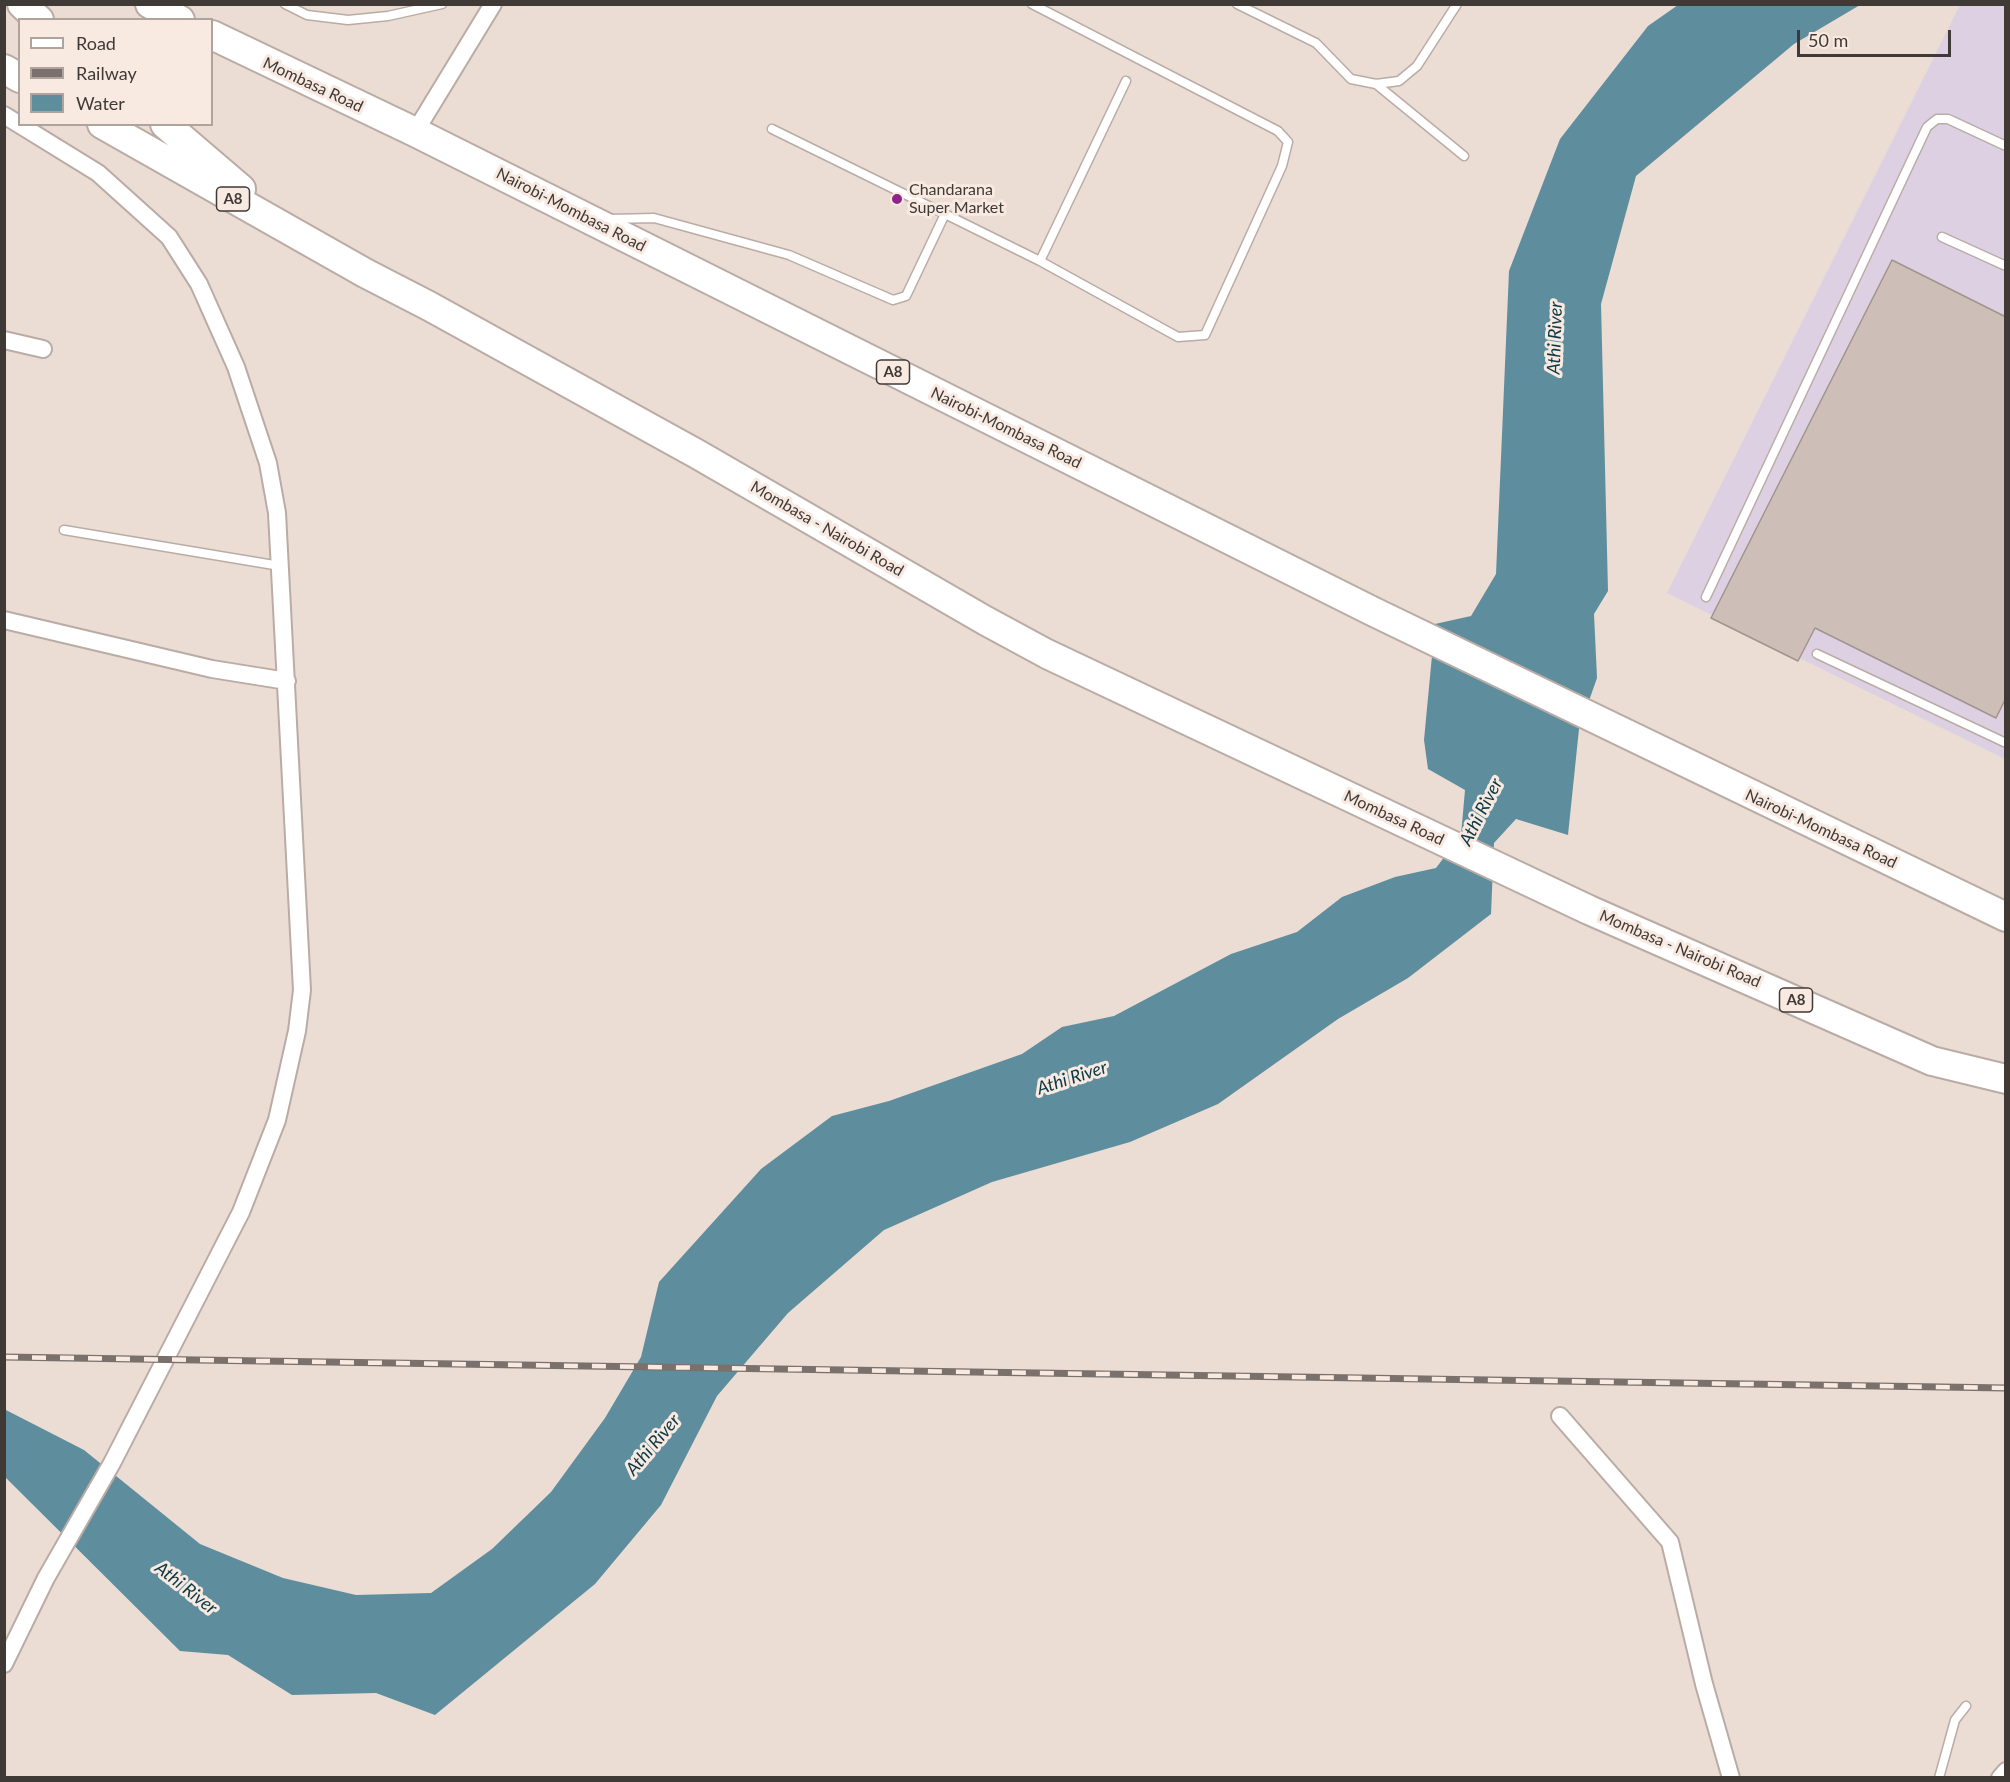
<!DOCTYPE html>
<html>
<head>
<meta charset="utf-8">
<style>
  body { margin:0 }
  #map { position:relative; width:2010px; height:1782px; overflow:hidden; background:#ebdcd4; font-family:Lato,sans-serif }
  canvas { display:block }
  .frame { position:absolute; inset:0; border:6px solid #403a37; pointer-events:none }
  .legend { position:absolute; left:18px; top:18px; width:195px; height:108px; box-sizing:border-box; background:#f8e9e1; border:2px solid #aea39d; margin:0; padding:8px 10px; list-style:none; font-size:18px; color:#403a37 }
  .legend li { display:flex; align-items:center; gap:12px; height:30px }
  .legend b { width:30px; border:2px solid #aea39d }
  .scale { position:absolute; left:1797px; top:30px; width:154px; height:27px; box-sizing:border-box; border:3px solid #403a37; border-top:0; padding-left:8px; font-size:18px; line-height:21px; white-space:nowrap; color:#403a37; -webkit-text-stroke:4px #f8e9e1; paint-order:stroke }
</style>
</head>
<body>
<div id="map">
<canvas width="2010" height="1782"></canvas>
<div class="frame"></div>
<ul class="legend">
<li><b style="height:8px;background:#fff"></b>Road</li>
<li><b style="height:8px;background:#7a716c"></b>Railway</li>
<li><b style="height:16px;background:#5e8e9e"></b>Water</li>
</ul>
<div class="scale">50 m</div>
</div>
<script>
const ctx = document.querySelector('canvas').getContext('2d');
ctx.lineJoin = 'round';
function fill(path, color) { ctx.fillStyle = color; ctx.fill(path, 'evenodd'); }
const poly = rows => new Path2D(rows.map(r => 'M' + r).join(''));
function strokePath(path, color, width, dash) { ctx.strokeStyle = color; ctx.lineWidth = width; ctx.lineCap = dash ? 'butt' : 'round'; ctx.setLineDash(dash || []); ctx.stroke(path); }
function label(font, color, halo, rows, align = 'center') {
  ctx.font = font + ' Lato,sans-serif'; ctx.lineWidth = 6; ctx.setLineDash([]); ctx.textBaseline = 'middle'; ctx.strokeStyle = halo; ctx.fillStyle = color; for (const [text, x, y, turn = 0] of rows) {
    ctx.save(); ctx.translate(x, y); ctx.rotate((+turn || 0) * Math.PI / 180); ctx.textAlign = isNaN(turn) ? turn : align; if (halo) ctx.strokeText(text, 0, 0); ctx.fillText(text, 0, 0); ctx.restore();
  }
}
fill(poly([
  [1960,5,2005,5,2005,759,1667,593]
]), '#ddd0e3');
fill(poly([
  [1678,5,1860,5,1794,44,1636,176,1601,304,1608,591,1594,614,1597,678,1579,729,1568,835,1516,819,1494,843,1491,914,1408,978,1338,1019,1218,1104,1130,1142,992,1182,884,1230,788,1313,717,1396,661,1505,595,1584,435,1715,376,1693,292,1695,228,1655,180,1651,5,1477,4,1409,84,1450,200,1544,283,1578,356,1595,431,1593,492,1549,551,1492,605,1418,641,1357,659,1282,761,1169,832,1116,889,1101,1022,1054,1062,1027,1114,1016,1231,954,1297,932,1342,897,1395,877,1436,868,1461,835,1465,790,1428,769,1424,740,1435,624,1471,616,1496,574,1509,271,1560,139,1648,26]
]), '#5e8e9e');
const building = poly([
  [1892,260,2006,317,2006,698,1996,718,1815,628,1798,661,1711,618,1892,260]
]);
fill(building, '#cdbeb7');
strokePath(building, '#a2948d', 1.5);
const service = poly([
  [285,4,307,15,348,20,388,16,442,4],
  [1237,4,1316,43,1351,79,1376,84,1399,81,1417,66,1457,4],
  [1376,84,1464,156],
  [945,214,1040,261,1178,337,1205,335,1282,166,1288,142,1278,131,1032,4],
  [609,219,654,218,789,255,893,300,906,296,945,214,772,129],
  [1942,237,2006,266],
  [1040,261,1126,81],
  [64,530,280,566],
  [1706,597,1927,127,1937,119,1948,119,2006,146],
  [1817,654,2006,743],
  [1939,1778,1955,1720,1966,1706]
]);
const minor = poly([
  [4,115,98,173,169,237,199,284,236,367,268,463,277,513,302,990,297,1031,277,1120,241,1212,112,1463,46,1578,4,1664],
  [415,132,493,4],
  [4,340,43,349],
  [4,620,212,669,287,681],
  [1560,1416,1670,1542,1704,1684,1731,1778],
  [2000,1778,2006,1771]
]);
const trunk = poly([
  [22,4,39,20],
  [150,4,180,20],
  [212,35,415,132,1372,611,2006,917],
  [4,69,20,78],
  [102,124,365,273,429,306,697,454,986,621,1047,654,1589,910,1932,1061,2006,1079],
  [165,124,241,189]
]);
strokePath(service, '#baaca5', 11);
strokePath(minor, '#baaca5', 20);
strokePath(trunk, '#baaca5', 32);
strokePath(service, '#fff', 8);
strokePath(minor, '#fff', 16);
strokePath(trunk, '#fff', 28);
const rail = poly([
  [4,1357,2006,1388]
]);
strokePath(rail, '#7a716c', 7);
strokePath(rail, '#f8e9e1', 4.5, [14]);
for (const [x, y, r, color] of [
  [897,199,6,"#8e2589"]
]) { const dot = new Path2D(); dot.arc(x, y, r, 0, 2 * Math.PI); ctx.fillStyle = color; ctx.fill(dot); strokePath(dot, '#f8e9e1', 2); }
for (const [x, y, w] of [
  [233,199,33],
  [893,372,33],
  [1796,1000,33]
]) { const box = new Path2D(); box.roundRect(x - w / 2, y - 12, w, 24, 4.5); ctx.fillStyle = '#f8e9e1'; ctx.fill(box); strokePath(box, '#403a37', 1.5); }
label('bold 15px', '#403a37', null, [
  ["A8",233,199],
  ["A8",893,372],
  ["A8",1796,1000]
]);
label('16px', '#403a37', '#f8e9e1', [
  ["Mombasa Road",313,85,25],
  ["Nairobi-Mombasa Road",571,210,27],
  ["Nairobi-Mombasa Road",1006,428,26],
  ["Mombasa - Nairobi Road",827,529,30],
  ["Mombasa Road",1394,818,25],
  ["Nairobi-Mombasa Road",1821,829,25],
  ["Mombasa - Nairobi Road",1680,949,23]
]);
label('16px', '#403a37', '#f8e9e1', [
  ["Chandarana",909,190],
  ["Super Market",909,208]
], 'left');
label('italic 18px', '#0a3845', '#f8e9e1', [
  ["Athi River",1555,338,-88],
  ["Athi River",1481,812,-63],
  ["Athi River",1072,1078,-18],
  ["Athi River",653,1445,-50],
  ["Athi River",186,1588,38]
]);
</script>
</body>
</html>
